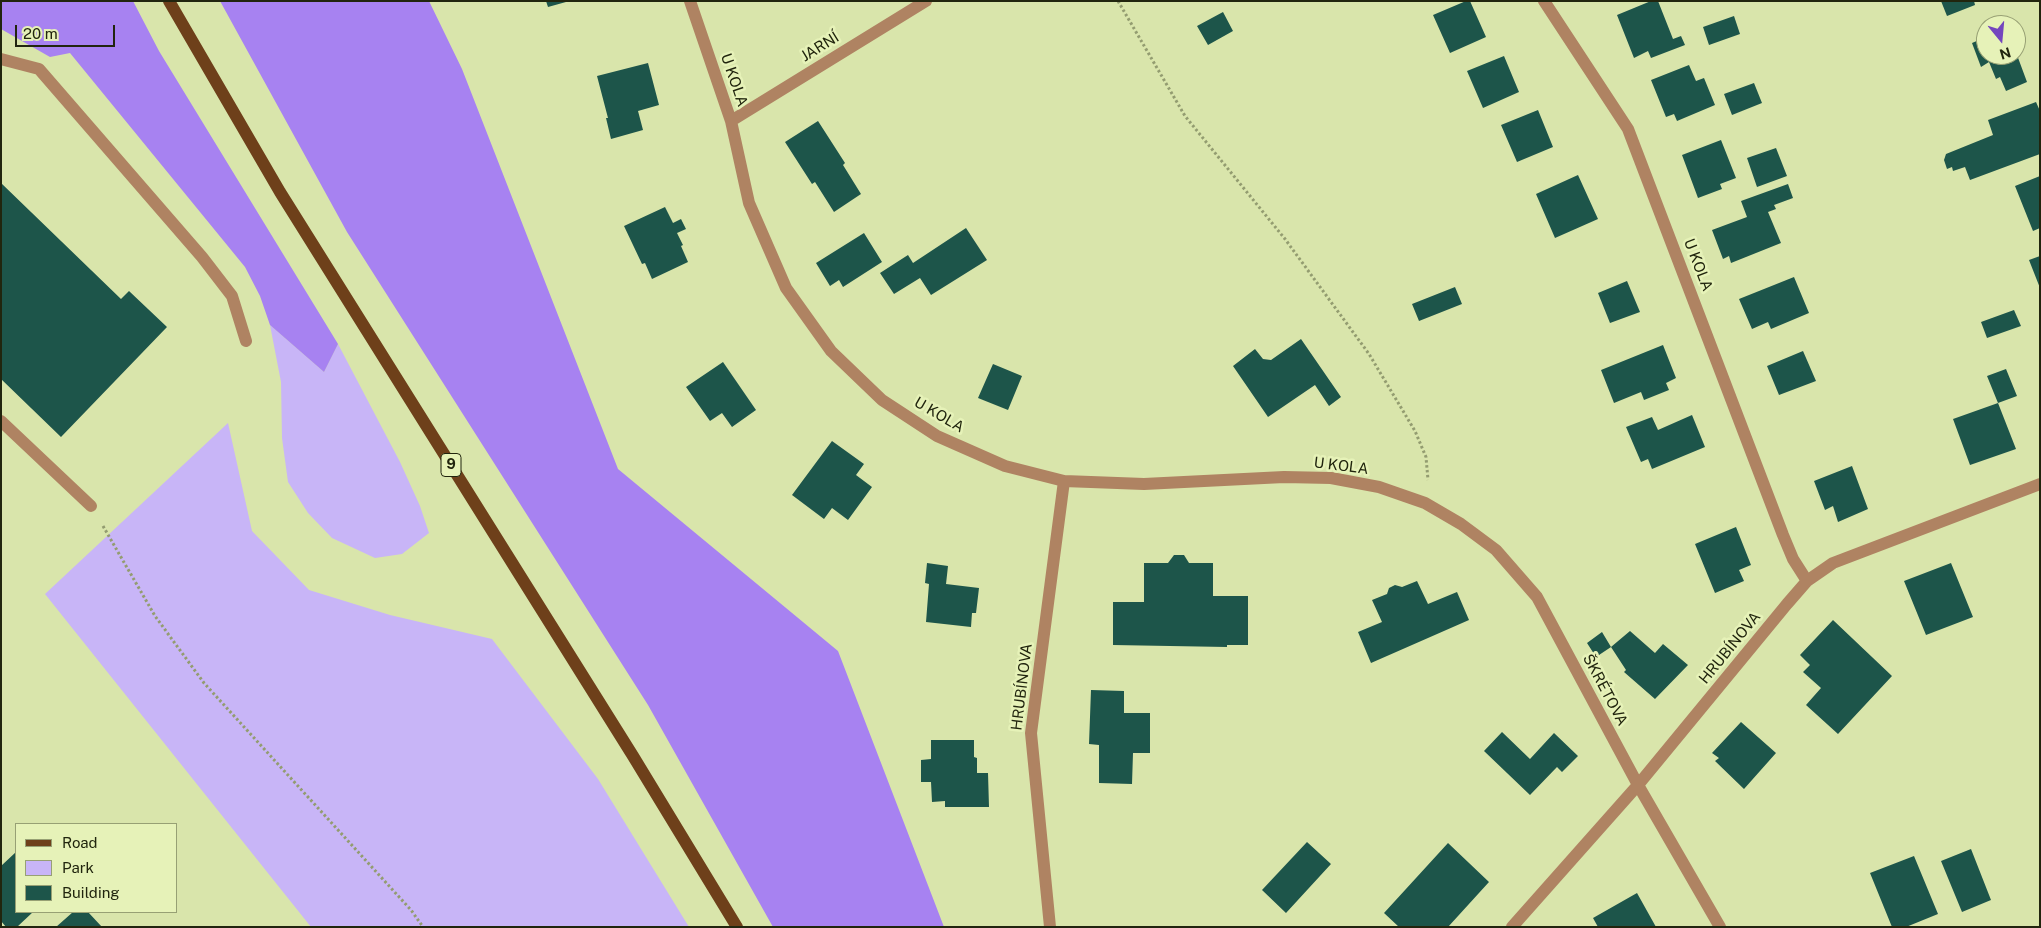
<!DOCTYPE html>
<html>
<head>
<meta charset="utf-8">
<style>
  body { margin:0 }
  #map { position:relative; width:2041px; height:928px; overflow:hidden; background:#d9e5ab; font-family:"Public Sans",sans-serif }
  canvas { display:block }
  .frame { position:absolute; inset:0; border:2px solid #21250e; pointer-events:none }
  .legend { position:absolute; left:15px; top:823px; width:162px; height:90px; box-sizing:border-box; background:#e6f2b8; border:1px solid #97a074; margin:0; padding:6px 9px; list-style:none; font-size:15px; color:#21250e }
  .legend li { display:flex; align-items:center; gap:10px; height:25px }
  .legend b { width:25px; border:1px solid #97a074 }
  .north { position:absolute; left:1976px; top:15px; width:50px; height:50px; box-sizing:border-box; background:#e6f2b8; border:1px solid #97a074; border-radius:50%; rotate:163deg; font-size:14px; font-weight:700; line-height:20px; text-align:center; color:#21250e }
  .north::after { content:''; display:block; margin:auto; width:18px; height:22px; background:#7446be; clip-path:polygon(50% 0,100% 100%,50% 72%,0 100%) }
  .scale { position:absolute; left:15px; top:25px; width:100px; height:22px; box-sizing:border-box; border:2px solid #21250e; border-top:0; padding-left:6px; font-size:15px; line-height:18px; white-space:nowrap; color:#21250e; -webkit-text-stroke:4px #e6f2b8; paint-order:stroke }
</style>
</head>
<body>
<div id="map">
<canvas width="2041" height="928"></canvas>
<div class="frame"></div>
<ul class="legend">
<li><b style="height:6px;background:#6e401a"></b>Road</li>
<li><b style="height:14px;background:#c8b5f7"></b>Park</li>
<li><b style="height:14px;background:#1d554a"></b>Building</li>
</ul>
<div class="north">N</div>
<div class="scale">20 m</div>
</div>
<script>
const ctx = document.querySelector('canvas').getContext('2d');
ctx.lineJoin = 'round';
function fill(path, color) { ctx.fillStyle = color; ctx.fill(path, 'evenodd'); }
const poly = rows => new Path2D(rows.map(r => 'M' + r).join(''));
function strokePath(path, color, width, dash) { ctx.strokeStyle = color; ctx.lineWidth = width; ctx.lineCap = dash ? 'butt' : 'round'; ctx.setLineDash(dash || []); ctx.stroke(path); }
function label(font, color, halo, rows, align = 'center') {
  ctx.font = font + ' "Public Sans",sans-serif'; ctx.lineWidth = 5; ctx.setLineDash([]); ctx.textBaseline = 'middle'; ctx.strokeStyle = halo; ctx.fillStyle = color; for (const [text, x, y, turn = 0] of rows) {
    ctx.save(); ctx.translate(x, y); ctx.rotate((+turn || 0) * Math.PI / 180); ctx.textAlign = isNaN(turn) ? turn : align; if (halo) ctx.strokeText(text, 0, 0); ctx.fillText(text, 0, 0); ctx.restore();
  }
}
fill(poly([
  [270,325,324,372,338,344,400,462,420,506,429,533,402,554,375,558,332,538,308,513,288,482,282,438,281,382],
  [228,423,252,531,309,590,390,615,492,639,598,779,689,927,311,927,45,594]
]), '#c8b5f7');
fill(poly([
  [1,1,133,1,159,51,338,344,324,372,270,325,260,296,245,267,70,53,50,57,1,29],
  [220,1,429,1,462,69,618,469,838,651,944,927,773,927,648,705,347,232]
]), '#a782f1');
fill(poly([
  [546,1,566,1,566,2,548,7],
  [1466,1,1470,1,1486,37,1450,53,1433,15],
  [1651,1,1658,1,1673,39,1681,36,1685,45,1651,58,1648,51,1634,58,1617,15],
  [1941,1,1974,1,1975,5,1947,16],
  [1223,12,1233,31,1208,45,1197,26],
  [1734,16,1740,34,1709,45,1703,27],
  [1986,37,1986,55,2017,55,2027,82,2006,91,2000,77,1996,79,1989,62,1981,67,1972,43],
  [1504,56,1519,92,1483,108,1467,71],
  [648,63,659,105,638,111,643,130,611,139,606,118,608,118,597,76],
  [1689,65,1696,81,1704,78,1715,105,1677,121,1674,114,1666,117,1651,80],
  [1754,83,1762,103,1732,115,1724,94],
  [2036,102,2040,111,2040,154,1970,180,1965,167,1953,171,1952,167,1947,169,1944,160,1946,154,1993,135,1988,120],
  [1538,110,1553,147,1517,162,1501,125],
  [818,121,845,163,843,165,861,194,834,212,815,182,812,184,785,142],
  [1721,140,1736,178,1720,184,1722,189,1698,198,1682,155],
  [1776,148,1787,176,1757,187,1747,158],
  [1578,175,1598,219,1555,238,1536,194],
  [2040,176,2040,228,2033,231,2015,186],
  [1,183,121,299,129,291,167,327,61,437,1,379],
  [1788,184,1793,198,1774,205,1776,209,1768,212,1781,243,1731,263,1729,256,1723,259,1712,230,1747,217,1741,201],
  [665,207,673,223,681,219,686,229,677,233,683,245,681,246,688,262,652,279,645,263,642,264,624,226],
  [966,228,987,260,931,295,920,278,894,294,880,273,908,255,913,263],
  [864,233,882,262,843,287,839,280,830,286,816,263],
  [2040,256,2040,288,2029,260],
  [1794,277,1809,313,1771,329,1768,322,1752,329,1739,299],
  [1627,281,1640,312,1610,323,1598,293],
  [1455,287,1462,304,1419,321,1412,304],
  [2014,310,2021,326,1987,338,1981,322],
  [1301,339,1341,397,1329,406,1315,385,1268,417,1233,366,1255,349,1263,359,1271,360],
  [1663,345,1676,378,1666,383,1669,390,1644,400,1641,392,1614,403,1601,370],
  [1803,351,1816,381,1779,395,1767,366],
  [723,362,756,410,732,427,722,413,710,421,686,387],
  [993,364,1022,376,1008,410,978,398],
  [2006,369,2017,396,1998,403,1987,376],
  [1998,403,2016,449,1970,465,1953,419],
  [1692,415,1705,447,1652,469,1648,459,1641,462,1626,427,1652,417,1658,430],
  [832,441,864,464,856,475,872,487,848,520,832,508,824,519,792,495],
  [1852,466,1868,509,1838,522,1833,506,1825,510,1814,481],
  [1736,527,1751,565,1739,570,1744,581,1715,593,1695,544],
  [1174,555,1184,555,1189,563,1213,563,1213,596,1248,596,1248,645,1227,645,1227,647,1113,645,1113,602,1144,602,1144,563,1168,563],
  [927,563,948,566,946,584,979,588,976,613,972,613,971,627,926,622,929,584,925,583],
  [1951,563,1973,617,1926,635,1904,581],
  [1417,581,1428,604,1457,592,1469,620,1371,663,1358,632,1382,622,1372,600,1387,594,1389,588,1395,585,1402,587],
  [1833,620,1892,676,1838,734,1806,705,1821,688,1803,672,1810,665,1800,655],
  [1630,631,1655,653,1663,644,1688,665,1655,699,1624,672,1626,670,1611,647],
  [1602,632,1611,647,1596,657,1587,643],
  [1091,690,1124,691,1124,713,1150,713,1150,753,1133,753,1132,784,1099,783,1099,745,1089,744],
  [1741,722,1776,753,1744,789,1715,761,1719,758,1712,753],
  [1502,732,1530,759,1554,733,1578,756,1562,772,1557,767,1530,795,1484,751],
  [931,740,974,740,974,757,977,758,977,773,988,773,989,807,945,807,945,801,932,802,931,782,921,782,921,760,931,759],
  [1307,842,1331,864,1286,913,1262,890],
  [1448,843,1489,882,1448,927,1399,927,1384,913],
  [1971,849,1991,900,1962,912,1941,861],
  [16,852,16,912,33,912,17,927,6,927,1,921,1,866],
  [1914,856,1938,914,1906,927,1892,927,1870,873],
  [1637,893,1656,927,1598,927,1593,918],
  [73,912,88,912,102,927,56,927]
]), '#1d554a');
strokePath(poly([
  [1118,1,1185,116,1285,239,1369,354,1415,431,1426,457,1428,480],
  [103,526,155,616,204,683,411,910,423,927]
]), '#939c70', 3, [2.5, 2.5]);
strokePath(poly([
  [690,1,731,121,749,203,786,288,831,351,882,400,937,436,1005,466,1064,481,1144,484,1284,477,1331,478,1379,487,1425,503,1461,524,1496,550,1537,597,1638,785,1720,927],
  [1544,1,1628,129,1783,535,1793,559,1807,581],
  [1,59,39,69,202,257,232,296,246,341],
  [731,121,926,1],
  [1,421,91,506],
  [1050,927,1031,733,1064,481],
  [1512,927,1638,785,1787,604,1807,581,1833,563,2040,484]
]), '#af8362', 12);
strokePath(poly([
  [169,1,280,192,633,756,737,927]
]), '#6e401a', 12);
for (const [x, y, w] of [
  [451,465,20]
]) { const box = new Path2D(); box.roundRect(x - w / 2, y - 11.5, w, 23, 4); ctx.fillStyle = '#e6f2b8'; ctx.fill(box); strokePath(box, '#21250e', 1); }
label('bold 14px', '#21250e', null, [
  ["9",451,465]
]);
label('15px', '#21250e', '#e6f2b8', [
  ["JARNÍ",820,47,-32],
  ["U KOLA",734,80,71],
  ["U KOLA",1698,265,69],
  ["U KOLA",939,415,30],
  ["U KOLA",1341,466,7],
  ["HRUBÍNOVA",1730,648,-51],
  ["HRUBÍNOVA",1022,687,-83],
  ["ŠKRÉTOVA",1605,690,62]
]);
</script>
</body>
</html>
